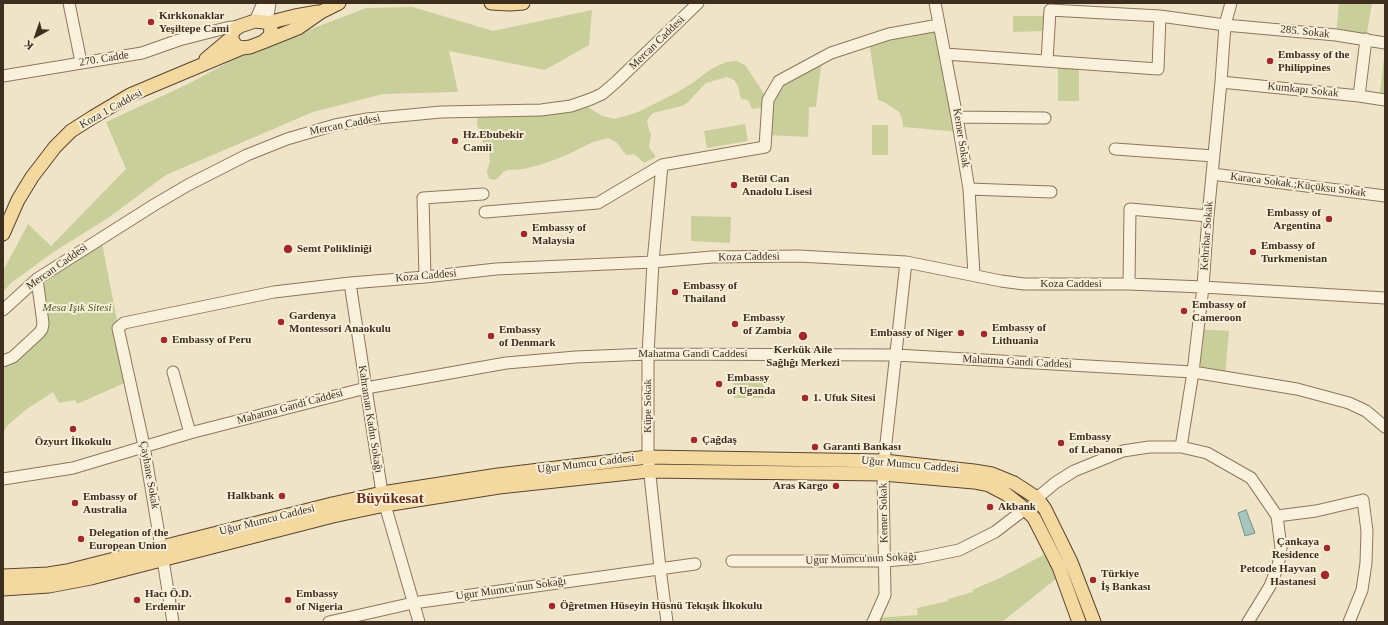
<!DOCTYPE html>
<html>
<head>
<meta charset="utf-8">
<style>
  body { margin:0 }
  #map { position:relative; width:1388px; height:625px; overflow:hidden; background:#f0e4c8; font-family:Georgia,serif }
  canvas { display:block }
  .frame { position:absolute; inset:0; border:4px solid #3d2e20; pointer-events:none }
  .north { position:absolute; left:16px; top:16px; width:40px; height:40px; -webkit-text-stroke:3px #f7eed8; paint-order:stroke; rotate:220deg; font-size:11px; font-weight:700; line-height:16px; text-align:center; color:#3d2e20 }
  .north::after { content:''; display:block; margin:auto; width:14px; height:18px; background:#3d2e20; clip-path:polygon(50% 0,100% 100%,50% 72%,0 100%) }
</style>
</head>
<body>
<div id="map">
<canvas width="1388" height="625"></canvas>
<div class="frame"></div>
<div class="north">K</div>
</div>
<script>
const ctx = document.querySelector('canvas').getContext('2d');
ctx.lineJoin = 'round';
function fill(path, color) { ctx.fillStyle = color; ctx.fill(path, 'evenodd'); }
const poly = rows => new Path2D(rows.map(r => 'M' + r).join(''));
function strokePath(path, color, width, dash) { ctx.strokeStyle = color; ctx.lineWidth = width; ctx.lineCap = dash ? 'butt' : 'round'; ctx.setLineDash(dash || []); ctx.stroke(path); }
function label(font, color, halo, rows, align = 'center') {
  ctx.font = font + ' Georgia,serif'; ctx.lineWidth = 4; ctx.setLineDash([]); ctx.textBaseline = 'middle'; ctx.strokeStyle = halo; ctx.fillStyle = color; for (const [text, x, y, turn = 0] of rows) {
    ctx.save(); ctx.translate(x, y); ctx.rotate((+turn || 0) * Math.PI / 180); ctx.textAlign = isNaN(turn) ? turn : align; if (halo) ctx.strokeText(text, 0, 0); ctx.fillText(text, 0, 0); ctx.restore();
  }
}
fill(poly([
  [1339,3,1372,3,1366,39,1336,35],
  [413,7,493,31,592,10,589,45,545,70,449,51,458,92,383,94,313,112,166,175,108,218,55,251,11,283,3,292,3,271,28,224,51,246,126,169,106,122,188,84,238,57,366,8],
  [1013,16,1043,16,1044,31,1013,32],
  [939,25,960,132,903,127,902,119,899,112,884,102,878,100,869,41],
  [1385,48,1385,94,1380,93],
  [822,58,816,107,809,107,808,137,766,135,768,107,752,109,748,100,741,99,738,86,734,80,727,77,706,83,687,103,682,106,653,113,649,117,647,122,651,136,649,147,656,157,644,163,634,154,626,155,617,143,608,138,593,142,569,154,546,163,524,169,508,170,503,172,498,178,495,180,489,179,487,171,490,161,489,151,483,142,477,124,478,115,582,103,602,116,615,119,638,112,676,93,691,84,711,69,726,62,737,61,746,66,768,100,779,81],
  [1058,68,1079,68,1079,101,1058,101],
  [745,124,748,141,707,148,704,131],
  [872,125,888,125,888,155,872,155],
  [691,216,731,217,730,243,691,241],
  [101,238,129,381,77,404,75,400,59,403,53,392,27,409,8,425,3,433,3,361,39,333,37,279],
  [1198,329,1229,331,1225,377,1193,372],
  [733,375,764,375,764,398,734,398],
  [1051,551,1062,574,1002,622,873,622,875,618,918,615,917,608,948,601,948,599,973,592,972,590,1000,578]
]), '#c9cf9b');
const water = poly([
  [1246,510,1255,533,1245,536,1238,513,1246,510]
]);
fill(water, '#a9c4bc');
strokePath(water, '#6f938a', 1);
const minor = poly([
  [69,3,81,62],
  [935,3,957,117,969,189,974,275],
  [255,21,263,3],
  [267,23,270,3],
  [945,54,1158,69,1160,16,1225,25,1336,35,1385,43],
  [1047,61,1050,10,1160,16],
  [3,76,142,53,179,40,226,28,240,26],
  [1221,82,1359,96,1385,100],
  [1359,96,1366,39],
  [957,117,1045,118],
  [1115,149,1214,156],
  [662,165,653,262,648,354,648,457,660,568,667,622],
  [1212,174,1385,196],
  [969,189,1051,192],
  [485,212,598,203,662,165,765,147,768,100,779,81,831,53,889,34,939,25],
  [425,277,423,198,483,194],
  [350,283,382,493],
  [1129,284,1130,209,1208,216],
  [3,310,37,279,154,205,188,185,247,155,287,139,335,125,367,119,441,112,541,110,571,106,591,99,602,94,616,82,698,3],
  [3,361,13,357,39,333,42,329,43,323,37,279],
  [173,372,190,433],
  [1181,447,1193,372,1203,287,1208,216,1221,82,1225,25,1231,3],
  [884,461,906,262],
  [3,479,73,468,190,433,366,388,506,363,576,357,648,354,896,355,1193,372,1297,389,1349,403,1366,411,1385,427],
  [1037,498,1055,483,1074,471,1123,451,1149,447,1181,447,1207,453,1251,478,1277,516,1281,548,1278,566,1270,586,1248,622],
  [385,505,419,622],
  [1277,516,1316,511,1363,500,1367,531,1366,563,1362,590,1349,622],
  [161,547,144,446,118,328,124,323,274,292,350,283,425,277,496,269,653,262,712,257,799,256,906,262,1001,281,1024,284,1129,284,1203,287,1385,298],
  [163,560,173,622],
  [732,561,885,561,920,558,959,550,995,532,1025,509],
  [329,622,413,603,695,564],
  [873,622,885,595,883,474]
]);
const major = poly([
  [491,3,510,4,523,3],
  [255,21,264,22,269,24,271,29,270,36,263,42,250,47,242,48,236,46,231,38,234,30,240,26,255,21],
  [267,23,295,16,318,12],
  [263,42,298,28,321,12,339,3],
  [206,59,231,38],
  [3,234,18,200,32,177,55,147,71,131,93,117,130,95,242,48],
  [3,576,48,574,67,571,332,504,382,493,498,475,648,457,884,461,974,471,992,474,1014,483,1037,498,1045,509,1071,562,1094,622],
  [3,589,49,586,91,578,333,516,385,505,499,487,648,471,883,474,974,482,989,485,1006,494,1025,509,1034,518,1059,567,1079,622]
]);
strokePath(minor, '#8d765c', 13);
strokePath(major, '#5b4430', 15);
strokePath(minor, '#faf1dc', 11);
strokePath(major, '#f3d9a0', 13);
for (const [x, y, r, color] of [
  [151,22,4,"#9e2a2b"],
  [1270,61,4,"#9e2a2b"],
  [455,141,4,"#9e2a2b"],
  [734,185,4,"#9e2a2b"],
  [1329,219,4,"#9e2a2b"],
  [524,234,4,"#9e2a2b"],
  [288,249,5,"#9e2a2b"],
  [1253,252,4,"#9e2a2b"],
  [675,292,4,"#9e2a2b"],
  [1184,311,4,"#9e2a2b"],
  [281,322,4,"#9e2a2b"],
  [735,324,4,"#9e2a2b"],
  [961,333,4,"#9e2a2b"],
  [984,334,4,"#9e2a2b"],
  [491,336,4,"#9e2a2b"],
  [803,336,5,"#9e2a2b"],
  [164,340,4,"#9e2a2b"],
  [719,384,4,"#9e2a2b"],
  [805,398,4,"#9e2a2b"],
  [73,429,4,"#9e2a2b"],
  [694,440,4,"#9e2a2b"],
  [1061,443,4,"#9e2a2b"],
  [815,447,4,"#9e2a2b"],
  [836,486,4,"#9e2a2b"],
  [282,496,4,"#9e2a2b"],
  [75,503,4,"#9e2a2b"],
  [990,507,4,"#9e2a2b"],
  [81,539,4,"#9e2a2b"],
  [1327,548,4,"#9e2a2b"],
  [1325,575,5,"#9e2a2b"],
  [1093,580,4,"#9e2a2b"],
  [137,600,4,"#9e2a2b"],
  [288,600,4,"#9e2a2b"],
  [552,606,4,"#9e2a2b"]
]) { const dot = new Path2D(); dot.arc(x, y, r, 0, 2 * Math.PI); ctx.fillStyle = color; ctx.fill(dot); strokePath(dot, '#f7eed8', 1.5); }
label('bold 11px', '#3d2e20', '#f7eed8', [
  ["Kırkkonaklar",159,16],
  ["Yeşiltepe Cami",159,29],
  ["Embassy of the",1278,55],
  ["Philippines",1278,68],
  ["Hz.Ebubekir",463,135],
  ["Camii",463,148],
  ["Betül Can",742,179],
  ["Anadolu Lisesi",742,192],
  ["Embassy of",1321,213,"right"],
  ["Argentina",1321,226,"right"],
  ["Embassy of",532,228],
  ["Malaysia",532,241],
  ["Embassy of",1261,246],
  ["Turkmenistan",1261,259],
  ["Semt Polikliniği",297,249],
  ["Embassy of",683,286],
  ["Thailand",683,299],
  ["Embassy of",1192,305],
  ["Cameroon",1192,318],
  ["Gardenya",289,316],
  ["Montessori Anaokulu",289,329],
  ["Embassy",743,318],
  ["of Zambia",743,331],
  ["Embassy of",992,328],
  ["Lithuania",992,341],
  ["Embassy",499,330],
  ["of Denmark",499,343],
  ["Embassy of Niger",953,333,"right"],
  ["Embassy of Peru",172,340],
  ["Kerkük Aile",803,350,"center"],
  ["Sağlığı Merkezi",803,363,"center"],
  ["Embassy",727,378],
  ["of Uganda",727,391],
  ["1. Ufuk Sitesi",813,398],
  ["Embassy",1069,437],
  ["of Lebanon",1069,450],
  ["Çağdaş",702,440],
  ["Özyurt İlkokulu",73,442,"center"],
  ["Garanti Bankası",823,447],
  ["Aras Kargo",828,486,"right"],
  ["Halkbank",274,496,"right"],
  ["Embassy of",83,497],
  ["Australia",83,510],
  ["Akbank",998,507],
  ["Delegation of the",89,533],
  ["European Union",89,546],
  ["Çankaya",1319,542,"right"],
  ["Residence",1319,555,"right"],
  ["Petcode Hayvan",1316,569,"right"],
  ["Hastanesi",1316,582,"right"],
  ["Türkiye",1101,574],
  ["İş Bankası",1101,587],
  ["Hacı Ö.D.",145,594],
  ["Erdemir",145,607],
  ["Embassy",296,594],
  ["of Nigeria",296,607],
  ["Öğretmen Hüseyin Hüsnü Tekışık İlkokulu",560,606]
], 'left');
label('11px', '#3d2e20', '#f7eed8', [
  ["285. Sokak",1305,32,6],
  ["Mercan Caddesi",657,43,-44],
  ["270. Cadde",104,59,-9],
  ["Kumkapı Sokak",1303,90,6],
  ["Koza 1 Caddesi",111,109,-29],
  ["Mercan Caddesi",345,125,-11],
  ["Kemer Sokak",961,138,81],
  ["Karaca Sokak.;Küçüksu Sokak",1298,185,7],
  ["Kehribar Sokak",1207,236,-86],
  ["Koza Caddesi",749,257,-1],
  ["Mercan Caddesi",57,267,-35],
  ["Koza Caddesi",426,276,-5],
  ["Koza Caddesi",1071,284],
  ["Mahatma Gandi Caddesi",693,354],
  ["Mahatma Gandi Caddesi",1017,362,3],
  ["Küpe Sokak",648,406,-90],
  ["Mahatma Gandi Caddesi",290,407,-15],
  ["Kahraman Kadın Sokağı",370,419,81],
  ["Uğur Mumcu Caddesi",586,464,-7],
  ["Uğur Mumcu Caddesi",910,465,5],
  ["Çayhane Sokak",149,475,80],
  ["Kemer Sokak",884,513,-91],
  ["Uğur Mumcu Caddesi",267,520,-14],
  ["Ugur Mumcu'nun Sokağı",861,559,-2],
  ["Ugur Mumcu'nun Sokağı",511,589,-8]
]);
label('italic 11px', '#4d5a26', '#f7eed8', [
  ["Mesa Işık Sitesi",77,308]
]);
label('bold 15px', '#6b2e1e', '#f7eed8', [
  ["Büyükesat",390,499]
]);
</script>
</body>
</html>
